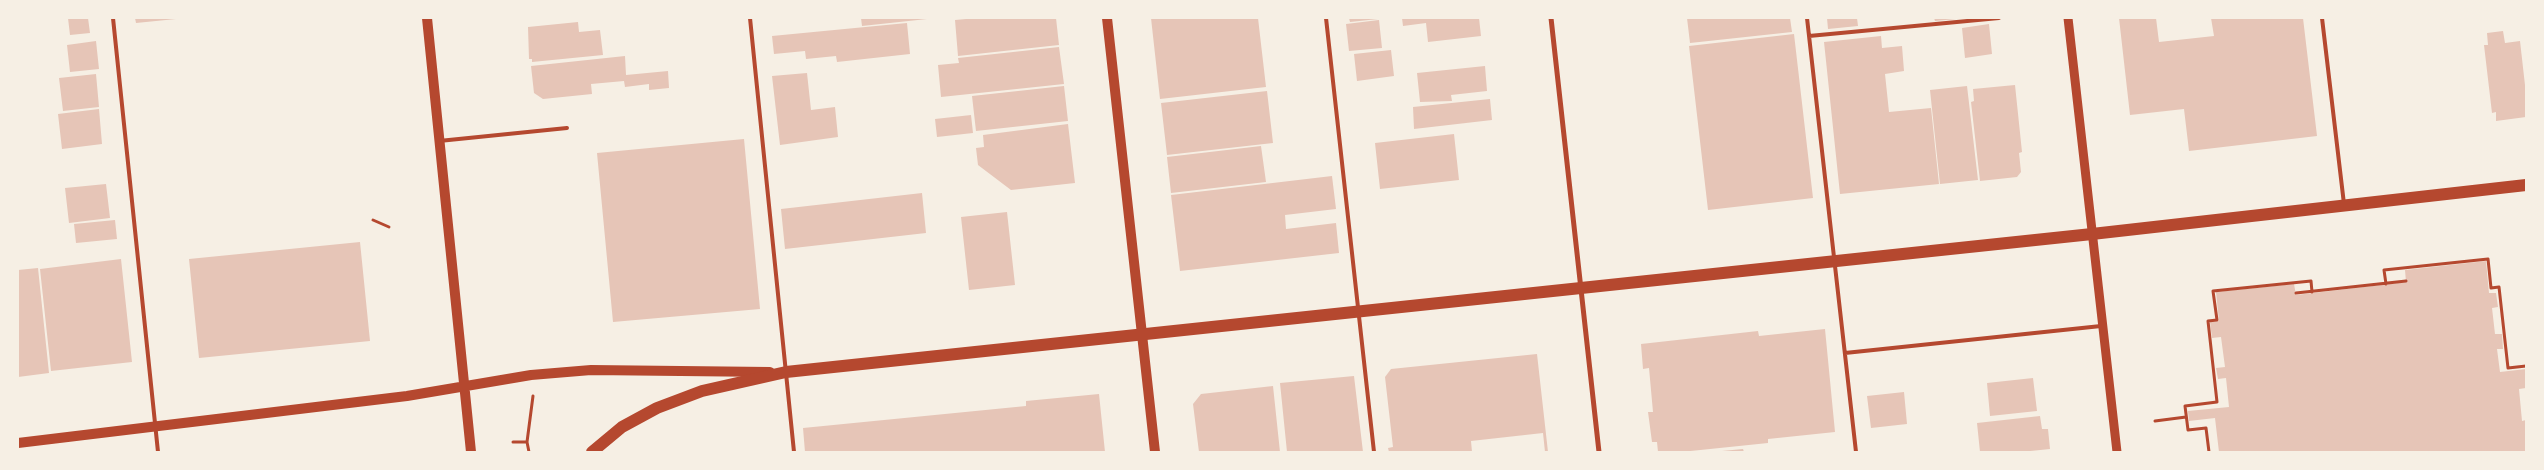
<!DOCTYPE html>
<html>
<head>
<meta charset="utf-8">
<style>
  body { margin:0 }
  #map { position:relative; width:2544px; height:470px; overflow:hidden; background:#f6efe4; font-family:Signika,sans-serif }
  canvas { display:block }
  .frame { position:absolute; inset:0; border:19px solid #f6efe4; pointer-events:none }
</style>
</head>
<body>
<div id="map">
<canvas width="2544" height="470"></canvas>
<div class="frame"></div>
</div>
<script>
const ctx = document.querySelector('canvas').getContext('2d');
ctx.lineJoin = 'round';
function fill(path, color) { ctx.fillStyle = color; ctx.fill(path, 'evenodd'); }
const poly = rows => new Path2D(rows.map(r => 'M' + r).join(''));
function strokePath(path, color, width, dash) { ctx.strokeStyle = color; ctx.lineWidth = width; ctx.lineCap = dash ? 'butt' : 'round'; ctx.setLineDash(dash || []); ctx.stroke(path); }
fill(poly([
  [68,18,88,18,90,33,70,35],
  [135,18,176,18,176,19,136,23],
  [861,18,927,18,927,19,862,26],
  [977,18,1056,18,1059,45,958,56,955,20],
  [1151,18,1258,18,1266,87,1160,99],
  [1349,18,1378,18,1378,19,1350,22],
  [1402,18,1479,18,1481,36,1428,42,1426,23,1403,26],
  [1687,18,1790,18,1792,32,1690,43],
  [1827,18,1857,18,1858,26,1828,29],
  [1934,18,1956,18,1956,19,1935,21],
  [2119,18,2156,18,2159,42,2214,36,2211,18,2303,18,2317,136,2189,151,2184,109,2130,115],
  [1379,20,1382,48,1349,51,1346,24],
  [578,22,579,32,600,30,603,55,532,62,532,59,529,59,528,27],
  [907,23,910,54,837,62,836,56,806,59,805,51,774,54,772,36],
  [1989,24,1992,54,1965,58,1962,28],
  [2503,31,2505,43,2520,41,2526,94,2526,117,2496,121,2496,112,2492,113,2484,45,2488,45,2487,33],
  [1794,34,1813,198,1708,210,1689,46],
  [1881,36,1882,48,1902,46,1904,71,1885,74,1889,112,1931,108,1939,184,1840,194,1824,42],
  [96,41,99,69,70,72,67,45],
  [1059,47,1064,84,941,97,938,65,959,63,958,58],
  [1391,50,1394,76,1357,81,1354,54],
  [625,56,626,75,668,71,669,88,649,90,649,84,625,87,624,81,591,84,592,94,543,99,534,93,531,66],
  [1485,66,1487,91,1451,95,1452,101,1420,102,1417,73],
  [807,73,811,110,835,107,838,137,780,145,772,76],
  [96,74,99,107,63,111,59,78],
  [2015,85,2022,152,2019,153,2021,172,2017,177,1980,181,1971,102,1974,101,1973,89],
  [1064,86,1068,121,976,131,972,96],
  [1967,86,1978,180,1940,184,1930,90],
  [1267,91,1273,143,1167,155,1161,103],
  [1490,99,1492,120,1414,129,1413,107],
  [99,109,102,144,62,149,58,114],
  [971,115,973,133,937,137,935,119],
  [1068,124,1075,183,1011,190,978,165,976,148,984,147,983,135],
  [1454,134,1459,180,1380,189,1375,143],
  [744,139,760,309,613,322,597,153],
  [1261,146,1266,182,1171,193,1167,157],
  [1332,176,1336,209,1285,215,1286,229,1336,223,1339,253,1180,271,1171,195],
  [106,184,110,218,69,223,65,188],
  [922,193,926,233,785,249,781,209],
  [1007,212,1015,285,969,290,961,217],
  [115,220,117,239,76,243,74,224],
  [360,242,370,341,199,358,189,259],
  [121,259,132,362,51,371,40,269],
  [2486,261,2489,293,2496,293,2498,307,2492,308,2495,334,2502,334,2503,349,2497,349,2500,372,2526,369,2526,388,2519,389,2522,421,2526,420,2526,452,2219,452,2215,418,2189,421,2188,411,2229,407,2226,378,2218,379,2216,368,2225,367,2221,337,2212,338,2210,322,2219,321,2216,292,2294,284,2296,295,2406,282,2405,270],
  [38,268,49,373,18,377,18,270],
  [1825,329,1835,432,1768,439,1768,443,1681,452,1658,452,1657,442,1652,442,1648,412,1653,412,1649,368,1643,369,1641,344,1758,331,1759,336],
  [1537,354,1548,452,1545,452,1543,433,1471,441,1472,452,1389,452,1388,448,1393,447,1385,377,1391,369],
  [1354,376,1363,452,1287,452,1280,383],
  [2033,378,2037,411,1990,416,1987,383],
  [1273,386,1280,452,1199,452,1193,404,1201,394],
  [1904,392,1907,424,1871,428,1867,396],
  [1099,394,1105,452,805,452,803,428,1026,406,1026,401],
  [2040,416,2042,429,2048,429,2050,449,2021,452,1980,452,1977,423],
  [1743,449,1744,452,1722,452,1722,451]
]), '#e6c5b7');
strokePath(poly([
  [373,220,389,227],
  [2386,284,2384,270,2488,259,2491,288,2499,287,2508,368,2526,366],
  [2296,293,2406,281],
  [2155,421,2186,417],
  [513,442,527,442],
  [529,452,527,442,533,396],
  [2209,452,2206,428,2188,430,2185,406,2217,402,2208,321,2217,320,2213,291,2311,281,2312,292]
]), '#b5482f', 3);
strokePath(poly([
  [113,18,158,452],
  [750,18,794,452],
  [1326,18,1374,452],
  [1807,18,1856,452],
  [2322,18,2344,204],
  [1809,36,1999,18],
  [439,141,567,128],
  [1845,353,2101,326]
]), '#b5482f', 4);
strokePath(poly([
  [1551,18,1599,452]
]), '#b5482f', 5);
strokePath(poly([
  [2068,18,2117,452]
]), '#b5482f', 9);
strokePath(poly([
  [427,18,471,452],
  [1107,18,1155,452],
  [18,443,407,396,531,375,591,370,770,372]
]), '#b5482f', 10);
strokePath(poly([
  [592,452,622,427,657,408,702,391,786,372,2092,234,2526,185]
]), '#b5482f', 12);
</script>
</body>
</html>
